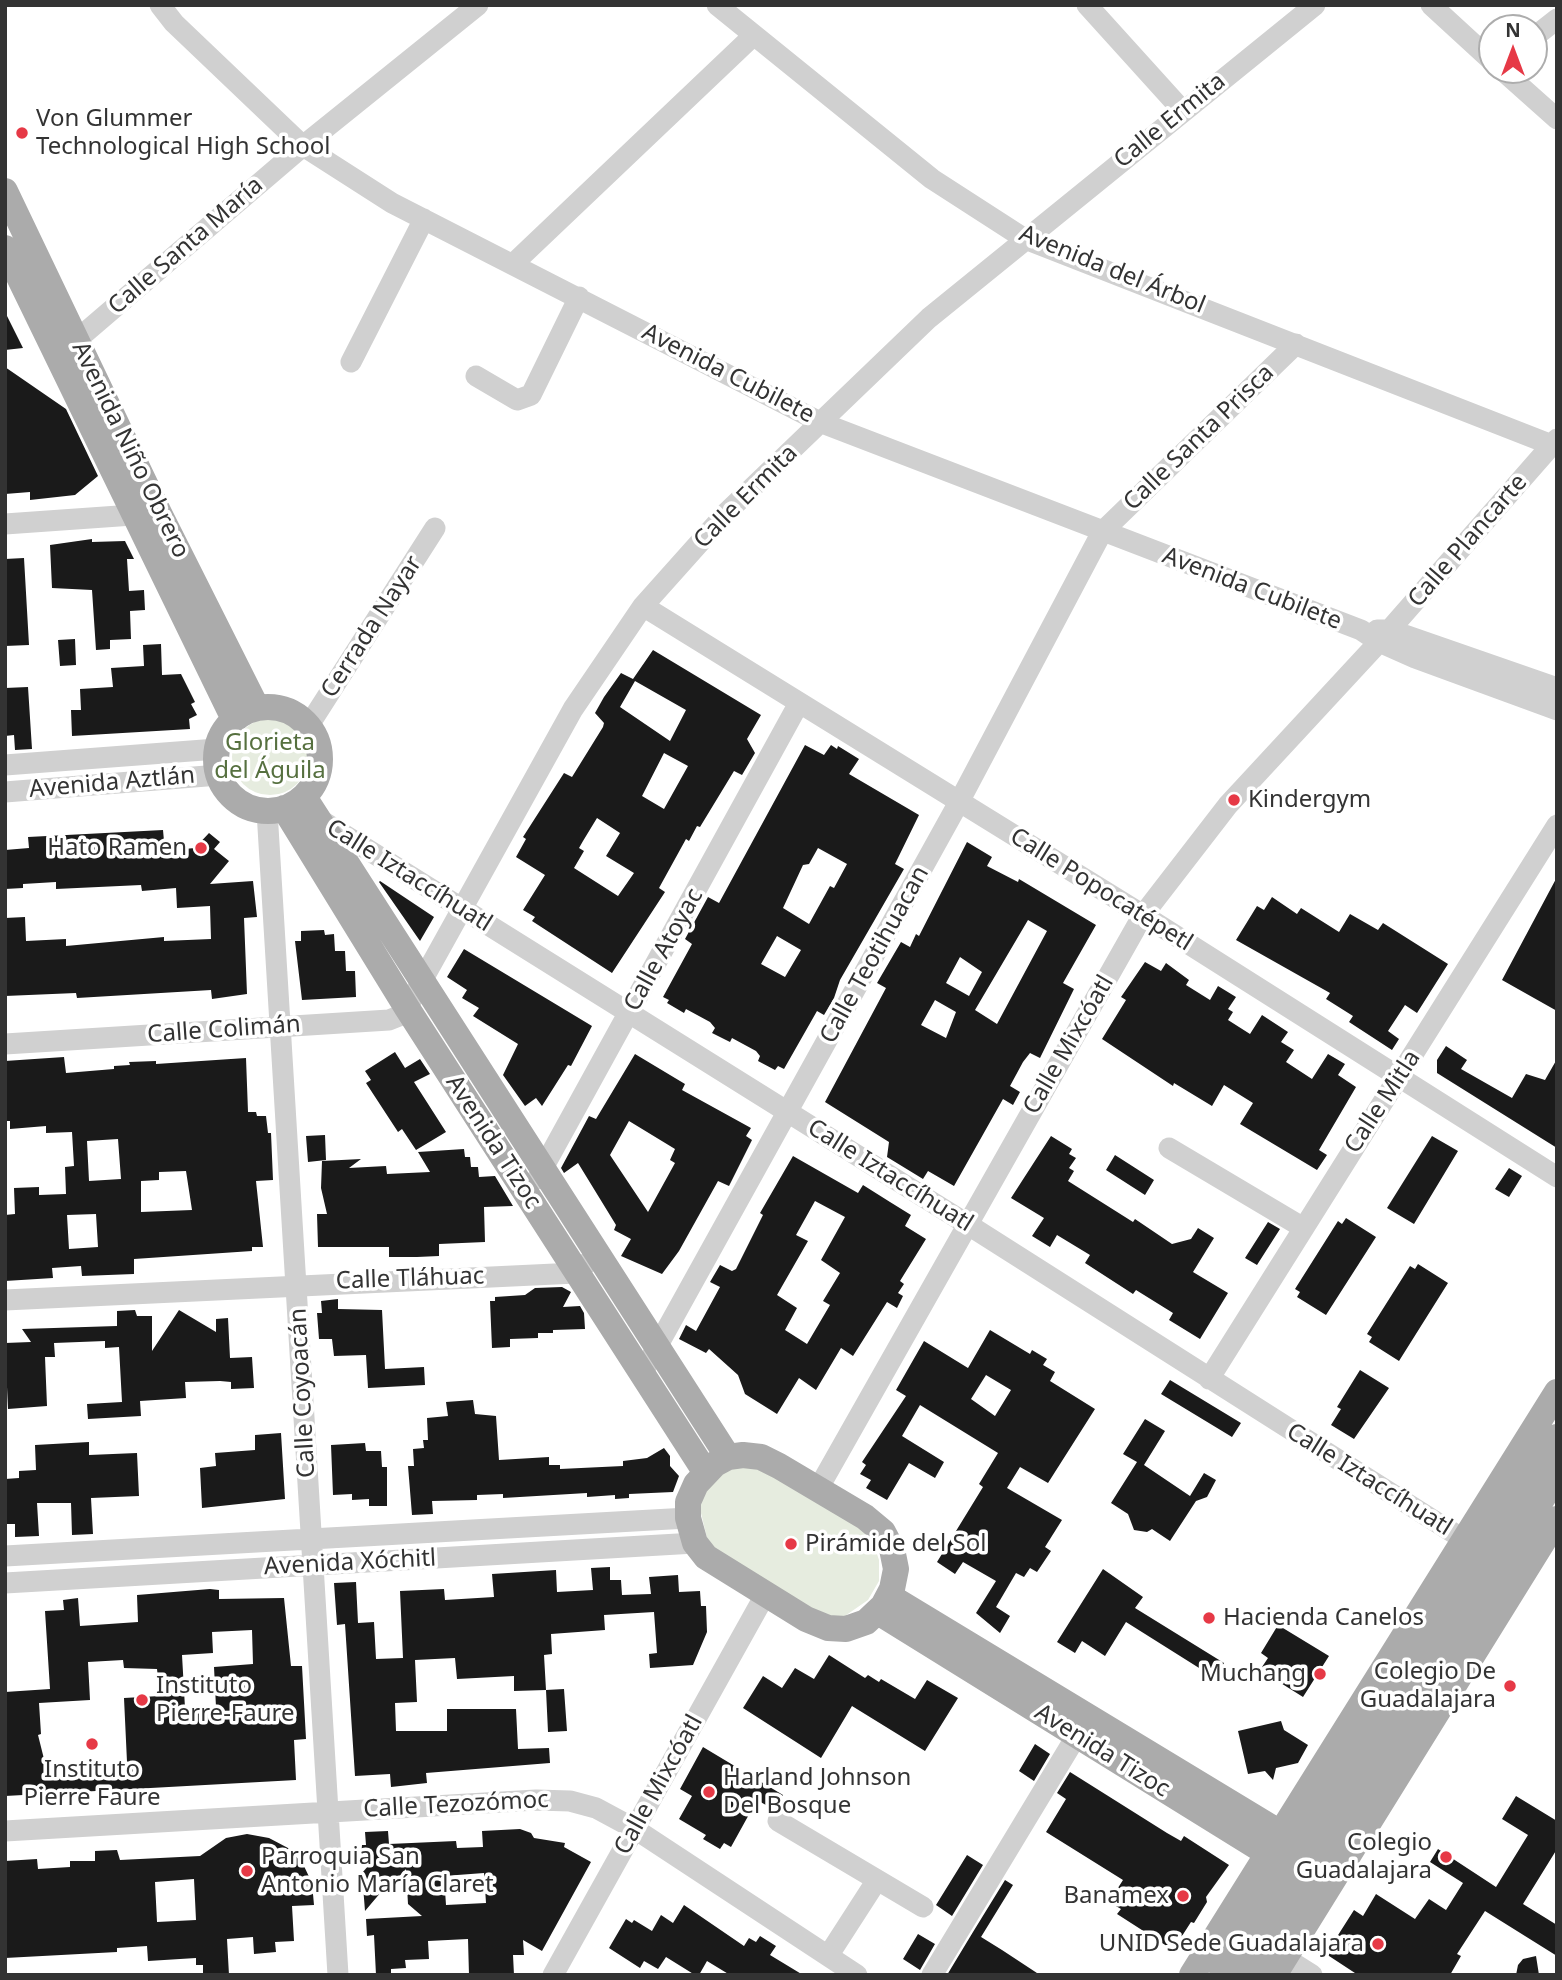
<!DOCTYPE html>
<html>
<head>
<meta charset="utf-8">
<style>
  body { margin:0 }
  #map { position:relative; width:1562px; height:1980px; overflow:hidden; background:#fff; font-family:"Noto Sans",sans-serif }
  canvas { display:block }
  .frame { position:absolute; inset:0; border:7px solid #333; pointer-events:none }
  .north { position:absolute; left:1478px; top:14px; width:70px; height:70px; box-sizing:border-box; background:#fff; border:2px solid #adadad; border-radius:50%; rotate:0deg; font-size:19px; font-weight:700; line-height:28px; text-align:center; color:#333 }
  .north::after { content:''; display:block; margin:auto; width:24px; height:32px; background:#e63946; clip-path:polygon(50% 0,100% 100%,50% 72%,0 100%) }
</style>
</head>
<body>
<div id="map">
<canvas width="1562" height="1980"></canvas>
<div class="frame"></div>
<div class="north">N</div>
</div>
<script>
const ctx = document.querySelector('canvas').getContext('2d');
ctx.lineJoin = 'round';
function fill(path, color) { ctx.fillStyle = color; ctx.fill(path, 'evenodd'); }
const poly = rows => new Path2D(rows.map(r => 'M' + r).join(''));
function strokePath(path, color, width, dash) { ctx.strokeStyle = color; ctx.lineWidth = width; ctx.lineCap = dash ? 'butt' : 'round'; ctx.setLineDash(dash || []); ctx.stroke(path); }
function label(font, color, halo, rows, align = 'center') {
  ctx.font = font + ' "Noto Sans",sans-serif'; ctx.lineWidth = 7; ctx.setLineDash([]); ctx.textBaseline = 'middle'; ctx.strokeStyle = halo; ctx.fillStyle = color; for (const [text, x, y, turn = 0] of rows) {
    ctx.save(); ctx.translate(x, y); ctx.rotate((+turn || 0) * Math.PI / 180); ctx.textAlign = isNaN(turn) ? turn : align; if (halo) ctx.strokeText(text, 0, 0); ctx.fillText(text, 0, 0); ctx.restore();
  }
}
fill(poly([
  '232 757a38 38 0 1 1 76 0a38 38 0 1 1-76 0Z',
  [732,1465,757,1466,858,1526,872,1539,879,1560,879,1581,868,1600,842,1618,820,1614,709,1546,700,1509,705,1488]
]), '#e6ecdf');
fill(poly([
  [5,312,23,348,5,350],
  [5,367,66,409,98,476,75,495,30,500,30,492,5,494],
  [92,539,92,542,125,541,134,559,127,559,129,591,144,590,145,610,130,611,131,639,110,640,110,649,96,650,92,590,52,588,50,545],
  [24,558,29,645,5,646,5,559],
  [75,639,76,665,60,666,58,640],
  [161,644,162,675,181,674,195,702,191,704,197,715,189,719,190,729,72,736,71,710,81,710,80,689,113,687,111,668,144,666,143,645],
  [653,650,761,715,747,739,755,753,742,775,734,771,700,827,697,826,689,841,686,839,659,888,665,892,612,973,532,921,535,917,523,910,545,875,516,857,526,839,523,837,564,773,572,777,603,727,604,723,595,713,604,697,621,673,633,679],
  [635,681,686,710,670,741,620,707],
  [664,753,688,766,664,809,642,796],
  [597,818,620,833,606,856,634,873,618,896,574,868,584,851,579,848,583,841],
  [28,687,32,749,15,750,14,735,5,736,5,688],
  [805,745,824,755,831,745,837,749,838,746,859,759,849,774,919,815,895,864,904,869,840,980,834,998,824,1015,817,1011,784,1069,778,1066,775,1070,758,1061,760,1056,756,1051,732,1038,730,1042,712,1033,715,1028,710,1022,686,1009,684,1013,667,1003,669,1000,663,997,692,944,685,939,708,897,719,903],
  [818,848,847,864,834,888,830,886,809,924,783,908,803,865,809,864],
  [777,936,801,950,785,977,761,964],
  [163,830,164,841,173,841,173,850,195,848,209,833,220,842,214,849,229,861,210,884,253,881,257,917,244,918,247,994,212,999,211,990,77,998,76,993,5,996,5,918,25,917,26,941,66,939,66,946,164,937,164,941,211,939,210,906,177,908,176,888,142,891,141,885,56,889,56,882,23,884,23,888,5,889,5,850,29,848,28,837],
  [967,842,992,857,987,866,1018,882,1019,879,1096,925,1063,983,1074,989,1040,1058,1030,1053,1023,1062,1010,1086,1020,1092,1013,1105,1003,1099,954,1186,928,1171,923,1179,887,1157,889,1142,825,1102,886,988,877,983,901,942,910,947,916,934,919,936],
  [1028,920,1047,931,997,1024,975,1010],
  [960,957,982,972,969,996,946,983],
  [935,1000,956,1012,946,1038,921,1025],
  [1557,877,1557,1011,1502,980],
  [380,881,434,917,420,941,379,882],
  [1272,897,1297,914,1301,908,1339,932,1350,914,1378,930,1383,923,1448,964,1417,1013,1405,1005,1388,1031,1399,1039,1392,1050,1349,1022,1353,1016,1326,999,1330,993,1236,940,1257,906,1264,910],
  [324,930,325,935,334,934,335,951,345,951,346,971,355,971,356,997,302,1000,295,941,301,941,301,931],
  [464,949,592,1026,571,1066,568,1065,542,1106,536,1098,525,1106,503,1075,518,1044,473,1016,479,1008,462,998,467,990,447,977],
  [1145,962,1161,971,1166,963,1189,980,1186,985,1210,1000,1218,986,1236,997,1228,1009,1233,1012,1228,1020,1250,1034,1262,1015,1288,1032,1281,1042,1294,1050,1286,1062,1312,1079,1328,1054,1345,1064,1338,1075,1356,1087,1319,1150,1327,1155,1317,1170,1240,1124,1253,1103,1224,1085,1212,1106,1174,1083,1173,1086,1102,1039,1126,1000,1121,997],
  [1446,1046,1467,1060,1461,1069,1512,1098,1526,1074,1545,1080,1557,1059,1557,1148,1437,1073,1437,1060],
  [395,1052,405,1068,420,1059,430,1074,414,1082,446,1132,416,1150,402,1129,398,1132,366,1083,371,1080,365,1071],
  [635,1054,685,1084,682,1090,751,1128,746,1136,752,1140,729,1186,718,1181,679,1251,662,1274,621,1256,631,1239,614,1230,616,1225,578,1163,564,1173,561,1168,589,1116,596,1119],
  [629,1121,675,1149,670,1160,675,1163,648,1212,610,1155],
  [64,1057,66,1073,114,1069,114,1066,130,1065,129,1062,156,1061,156,1064,246,1058,248,1112,256,1112,257,1116,266,1116,268,1133,271,1133,273,1180,256,1181,263,1247,252,1247,252,1251,134,1259,134,1274,82,1276,81,1266,52,1268,53,1278,5,1281,5,1215,15,1214,14,1188,39,1187,39,1195,66,1194,65,1167,74,1166,72,1132,46,1133,46,1126,10,1129,10,1121,5,1121,5,1061],
  [118,1139,121,1179,89,1181,87,1141],
  [186,1171,192,1210,141,1212,141,1181,159,1180,159,1172],
  [96,1214,98,1247,69,1249,67,1215],
  [325,1135,326,1160,308,1162,306,1136],
  [1051,1136,1072,1149,1069,1154,1076,1158,1069,1168,1074,1171,1068,1181,1133,1222,1135,1219,1172,1244,1191,1239,1198,1228,1214,1238,1193,1272,1228,1293,1200,1339,1169,1320,1173,1313,1136,1290,1133,1294,1085,1263,1090,1255,1057,1235,1050,1247,1032,1236,1044,1218,1011,1198],
  [1432,1136,1458,1151,1414,1224,1387,1208],
  [464,1149,465,1157,470,1157,471,1167,478,1167,479,1177,495,1176,513,1206,484,1207,485,1242,439,1244,439,1256,417,1257,389,1257,389,1247,318,1247,317,1214,327,1214,321,1188,322,1161,361,1159,349,1168,386,1166,387,1174,430,1172,418,1152],
  [1115,1155,1154,1180,1145,1195,1106,1170],
  [793,1156,858,1193,863,1185,890,1202,911,1215,905,1226,926,1239,900,1281,904,1284,898,1293,903,1296,897,1308,887,1302,853,1356,841,1348,816,1390,799,1378,777,1414,745,1394,738,1375,709,1349,706,1353,679,1339,686,1325,696,1331,720,1287,710,1282,720,1265,732,1271,736,1269,763,1215,760,1213],
  [815,1201,845,1217,821,1260,840,1273,823,1301,830,1305,807,1344,785,1330,797,1308,777,1295,808,1241,796,1235],
  [1509,1168,1522,1176,1509,1197,1495,1189],
  [1346,1218,1376,1237,1326,1315,1297,1297,1300,1292,1295,1289,1338,1221,1342,1224],
  [1268,1222,1280,1229,1257,1265,1245,1258],
  [1418,1264,1448,1283,1399,1361,1369,1342,1372,1337,1367,1334,1410,1266,1415,1269],
  [562,1287,571,1292,563,1307,580,1306,584,1313,585,1329,553,1330,553,1333,538,1333,538,1338,510,1339,510,1347,492,1348,490,1301,495,1301,495,1297,525,1295,535,1288],
  [338,1299,338,1309,382,1310,385,1369,424,1367,425,1385,368,1388,366,1355,334,1356,332,1339,319,1339,317,1313,322,1313,321,1301],
  [135,1310,137,1316,152,1316,152,1351,179,1310,216,1332,216,1319,228,1318,230,1358,252,1357,254,1388,231,1389,231,1382,220,1381,185,1382,186,1398,140,1401,141,1416,88,1419,87,1404,122,1402,119,1347,105,1348,105,1341,54,1343,55,1357,45,1357,47,1406,8,1409,5,1343,31,1342,22,1329,117,1326,117,1311],
  [990,1330,1030,1354,1032,1350,1047,1359,1043,1365,1055,1372,1050,1381,1095,1409,1048,1483,1020,1467,1007,1488,1062,1520,1045,1547,1051,1551,1037,1572,1030,1568,1024,1577,1016,1573,996,1607,1010,1616,1000,1633,976,1613,996,1581,963,1562,955,1574,937,1562,983,1487,979,1484,998,1453,920,1405,902,1436,944,1462,935,1478,909,1463,887,1500,866,1488,871,1480,860,1474,866,1465,862,1462,906,1396,896,1390,924,1341,968,1368],
  [986,1375,1011,1390,995,1416,971,1399],
  [1360,1370,1389,1388,1354,1439,1331,1425,1341,1409,1337,1407],
  [1170,1380,1241,1423,1232,1437,1161,1394],
  [473,1400,475,1414,496,1416,499,1460,549,1457,549,1465,560,1465,560,1469,623,1466,623,1461,647,1458,664,1448,670,1456,670,1466,679,1476,673,1492,629,1494,629,1498,615,1499,615,1495,587,1497,587,1493,503,1498,503,1494,477,1495,477,1500,432,1501,433,1514,412,1515,408,1466,414,1466,413,1449,424,1448,423,1440,428,1440,427,1418,448,1416,446,1402],
  [1145,1419,1165,1431,1144,1465,1190,1496,1204,1473,1216,1480,1207,1497,1196,1501,1170,1541,1152,1529,1147,1532,1134,1530,1128,1514,1111,1503,1137,1462,1123,1454],
  [281,1433,285,1499,202,1508,200,1468,216,1466,215,1453,255,1450,255,1435],
  [89,1442,89,1455,137,1453,139,1496,91,1498,93,1534,72,1535,71,1503,37,1503,39,1536,15,1537,15,1524,5,1524,5,1479,19,1478,19,1471,36,1470,35,1445],
  [365,1443,366,1451,381,1451,382,1467,387,1467,387,1506,369,1506,369,1499,352,1500,352,1494,333,1495,331,1445],
  [610,1567,610,1580,621,1580,622,1595,651,1594,649,1577,678,1575,679,1592,700,1591,701,1606,706,1606,707,1632,693,1665,650,1668,649,1654,657,1653,654,1612,604,1615,605,1630,551,1634,552,1654,544,1655,546,1690,514,1691,514,1676,457,1679,455,1658,415,1660,417,1702,395,1703,396,1731,447,1731,447,1709,516,1709,518,1749,549,1748,550,1763,426,1773,427,1783,391,1787,390,1774,355,1776,345,1624,337,1625,334,1583,356,1582,358,1623,374,1622,376,1659,403,1658,400,1591,444,1589,445,1600,494,1597,492,1574,556,1570,557,1592,593,1590,591,1568],
  [1103,1569,1143,1597,1135,1608,1224,1663,1215,1678,1126,1622,1105,1656,1082,1641,1075,1653,1057,1642],
  [210,1589,219,1590,219,1599,284,1598,291,1666,302,1666,306,1739,294,1740,296,1780,5,1796,5,1692,50,1689,45,1611,64,1610,63,1600,78,1598,80,1626,138,1622,137,1595],
  [252,1630,253,1664,214,1667,216,1707,185,1708,182,1655,213,1653,212,1632],
  [123,1660,124,1668,157,1669,160,1696,124,1698,127,1762,46,1767,38,1735,41,1734,39,1703,90,1700,88,1662],
  [1278,1625,1329,1656,1303,1697,1260,1670,1268,1658,1261,1653],
  [829,1655,865,1678,868,1675,879,1682,881,1679,915,1699,927,1680,958,1698,925,1751,852,1706,821,1758,743,1708,763,1676,782,1688,795,1668,814,1679],
  [564,1689,567,1731,548,1732,546,1690],
  [1281,1721,1284,1730,1308,1745,1298,1763,1276,1768,1273,1780,1265,1771,1248,1774,1238,1731],
  [1035,1744,1050,1754,1034,1781,1019,1771],
  [703,1747,783,1795,773,1809,757,1800,731,1847,724,1843,720,1849,703,1839,706,1835,679,1819,692,1796,680,1789],
  [1070,1772,1167,1833,1181,1841,1184,1836,1229,1865,1206,1897,1207,1902,1194,1923,1191,1922,1173,1950,1117,1914,1121,1909,1109,1902,1123,1880,1046,1832,1066,1799,1057,1793],
  [1516,1796,1557,1821,1557,1849,1523,1904,1557,1925,1557,1956,1485,1911,1457,1954,1461,1956,1450,1975,1358,1975,1326,1954,1354,1910,1363,1916,1376,1894,1415,1919,1429,1899,1446,1910,1463,1883,1430,1862,1438,1849,1496,1887,1528,1835,1502,1819],
  [520,1829,531,1833,534,1838,565,1843,564,1847,591,1862,542,1951,523,1940,524,1955,513,1955,514,1975,469,1975,468,1939,428,1941,429,1959,405,1960,406,1968,391,1969,391,1975,376,1975,374,1935,367,1936,366,1919,422,1916,408,1904,406,1869,390,1888,387,1885,365,1911,362,1873,369,1865,361,1857,362,1845,366,1845,365,1832,388,1831,389,1844,456,1841,457,1848,483,1847,482,1831],
  [484,1873,486,1903,446,1905,444,1876],
  [247,1834,269,1838,288,1848,303,1864,312,1883,314,1905,292,1906,294,1941,275,1942,276,1952,254,1954,253,1937,227,1939,229,1975,203,1975,203,1965,196,1965,196,1958,148,1961,147,1946,117,1948,117,1952,5,1958,5,1861,37,1859,38,1869,70,1867,70,1861,95,1861,95,1851,117,1850,120,1860,200,1856,226,1838],
  [194,1879,196,1920,157,1922,155,1882],
  [967,1855,983,1865,952,1916,936,1905],
  [1005,1880,1013,1885,981,1937,973,1932],
  [684,1905,744,1946,749,1938,756,1942,760,1936,776,1946,770,1955,803,1975,730,1975,707,1961,699,1975,695,1975,666,1957,658,1969,644,1961,640,1968,609,1948,626,1919,632,1923,634,1920,652,1931,661,1915,673,1923],
  [973,1932,1002,1950,1040,1975,947,1975],
  [918,1934,935,1944,920,1970,903,1959],
  [1536,1956,1539,1975,1516,1975,1518,1965,1523,1959]
]), '#1a1a1a');
strokePath(poly([
  [160,5,174,23,303,146,392,203,822,423,1361,630,1379,642,1415,658,1557,710],
  [717,5,932,179,1025,239,1557,447],
  [1087,5,1182,110],
  [1431,5,1492,61],
  [1534,37,1557,19],
  [1502,70,1557,119],
  [513,264,754,35],
  [66,349,303,146,478,5],
  [351,362,424,219],
  [476,376,517,400,531,395,579,297],
  [5,524,147,514],
  [643,606,1143,915,1557,1177],
  [1377,630,1390,630,1557,688],
  [309,725,435,528],
  [5,765,217,749],
  [5,792,219,775],
  [267,811,338,1975],
  [322,821,967,1224,1463,1539],
  [5,1044,389,1020,399,1016,407,1008,573,709,643,606,727,512,929,318,1315,5],
  [1169,1148,1302,1227],
  [537,1179,799,703],
  [5,1300,576,1273,587,1263],
  [642,1374,959,802,1102,532,1296,344],
  [1209,1379,1557,825],
  [818,1489,1143,915,1228,805,1379,642,1557,439],
  [5,1556,688,1518],
  [5,1583,695,1543],
  [778,1821,923,1907],
  [5,1831,536,1800,570,1801,596,1808,635,1829,857,1975],
  [828,1956,877,1880],
  [1285,1958,1312,1975],
  [553,1975,765,1595],
  [932,1975,1077,1735]
]), '#d0d0d0', 21);
strokePath(poly([
  [5,191,159,513,257,708],
  [5,248,234,719],
  '216 759a52 52 0 1 1 104 0a52 52 0 1 1-104 0Z',
  [304,797,728,1457],
  [284,808,407,1008,706,1473],
  [743,1455,761,1457,779,1466,865,1517,883,1532,892,1549,896,1569,892,1589,883,1606,866,1622,846,1629,828,1628,806,1619,706,1557,695,1543,688,1518,688,1502,696,1484,715,1464,728,1457,743,1455],
  [889,1596,1297,1843],
  [878,1612,1283,1863],
  [1192,1975,1557,1392],
  [1222,1975,1557,1437],
  [1246,1975,1557,1475],
  [1274,1975,1557,1519]
]), '#ababab', 26);
for (const [x, y, r, color] of [
  [22,133,7,"#e63946"],
  [1234,800,7,"#e63946"],
  [201,848,7,"#e63946"],
  [791,1544,7,"#e63946"],
  [1209,1618,7,"#e63946"],
  [1320,1674,7,"#e63946"],
  [1510,1686,7,"#e63946"],
  [142,1700,7,"#e63946"],
  [92,1744,7,"#e63946"],
  [709,1792,7,"#e63946"],
  [1446,1857,7,"#e63946"],
  [247,1871,7,"#e63946"],
  [1183,1896,7,"#e63946"],
  [1378,1944,7,"#e63946"]
]) { const dot = new Path2D(); dot.arc(x, y, r, 0, 2 * Math.PI); ctx.fillStyle = color; ctx.fill(dot); strokePath(dot, '#fff', 2.5); }
label('24px', '#333', '#fff', [
  ["Von Glummer",36,119],
  ["Technological High School",36,147],
  ["Kindergym",1248,800],
  ["Hato Ramen",187,848,"right"],
  ["Pirámide del Sol",805,1544],
  ["Hacienda Canelos",1223,1618],
  ["Colegio De",1496,1672,"right"],
  ["Guadalajara",1496,1700,"right"],
  ["Muchang",1306,1674,"right"],
  ["Instituto",156,1686],
  ["Pierre-Faure",156,1714],
  ["Instituto",92,1770,"center"],
  ["Pierre Faure",92,1798,"center"],
  ["Harland Johnson",723,1778],
  ["Del Bosque",723,1806],
  ["Colegio",1432,1843,"right"],
  ["Guadalajara",1432,1871,"right"],
  ["Parroquia San",261,1857],
  ["Antonio María Claret",261,1885],
  ["Banamex",1169,1896,"right"],
  ["UNID Sede Guadalajara",1364,1944,"right"]
], 'left');
label('24px', '#333', '#fff', [
  ["Calle Ermita",1170,121,-39],
  ["Calle Santa María",186,246,-41],
  ["Avenida del Árbol",1112,270,22],
  ["Avenida Cubilete",728,374,27],
  ["Calle Santa Prisca",1199,438,-44],
  ["Avenida Niño Obrero",130,450,64],
  ["Calle Ermita",746,497,-45],
  ["Calle Plancarte",1468,541,-49],
  ["Avenida Cubilete",1252,589,21],
  ["Cerrada Nayar",372,627,-57],
  ["Avenida Aztlán",112,783,-5],
  ["Calle Iztaccíhuatl",409,876,32],
  ["Calle Popocatépetl",1101,890,32],
  ["Calle Atoyac",664,950,-61],
  ["Calle Teotihuacan",875,955,-61],
  ["Calle Colimán",224,1030,-4],
  ["Calle Mixcóatl",1069,1045,-60],
  ["Calle Mitla",1383,1102,-57],
  ["Avenida Tizoc",493,1142,57],
  ["Calle Iztaccíhuatl",890,1176,32],
  ["Calle Tláhuac",410,1279,-2],
  ["Calle Coyoacán",303,1393,-93],
  ["Calle Iztaccíhuatl",1369,1480,32],
  ["Avenida Xóchitl",350,1563,-3],
  ["Avenida Tizoc",1102,1751,32],
  ["Calle Mixcóatl",659,1785,-61],
  ["Calle Tezozómoc",456,1805,-3]
]);
label('24px', '#56703f', '#fff', [
  ["Glorieta",270,743],
  ["del Águila",270,771]
]);
</script>
</body>
</html>
